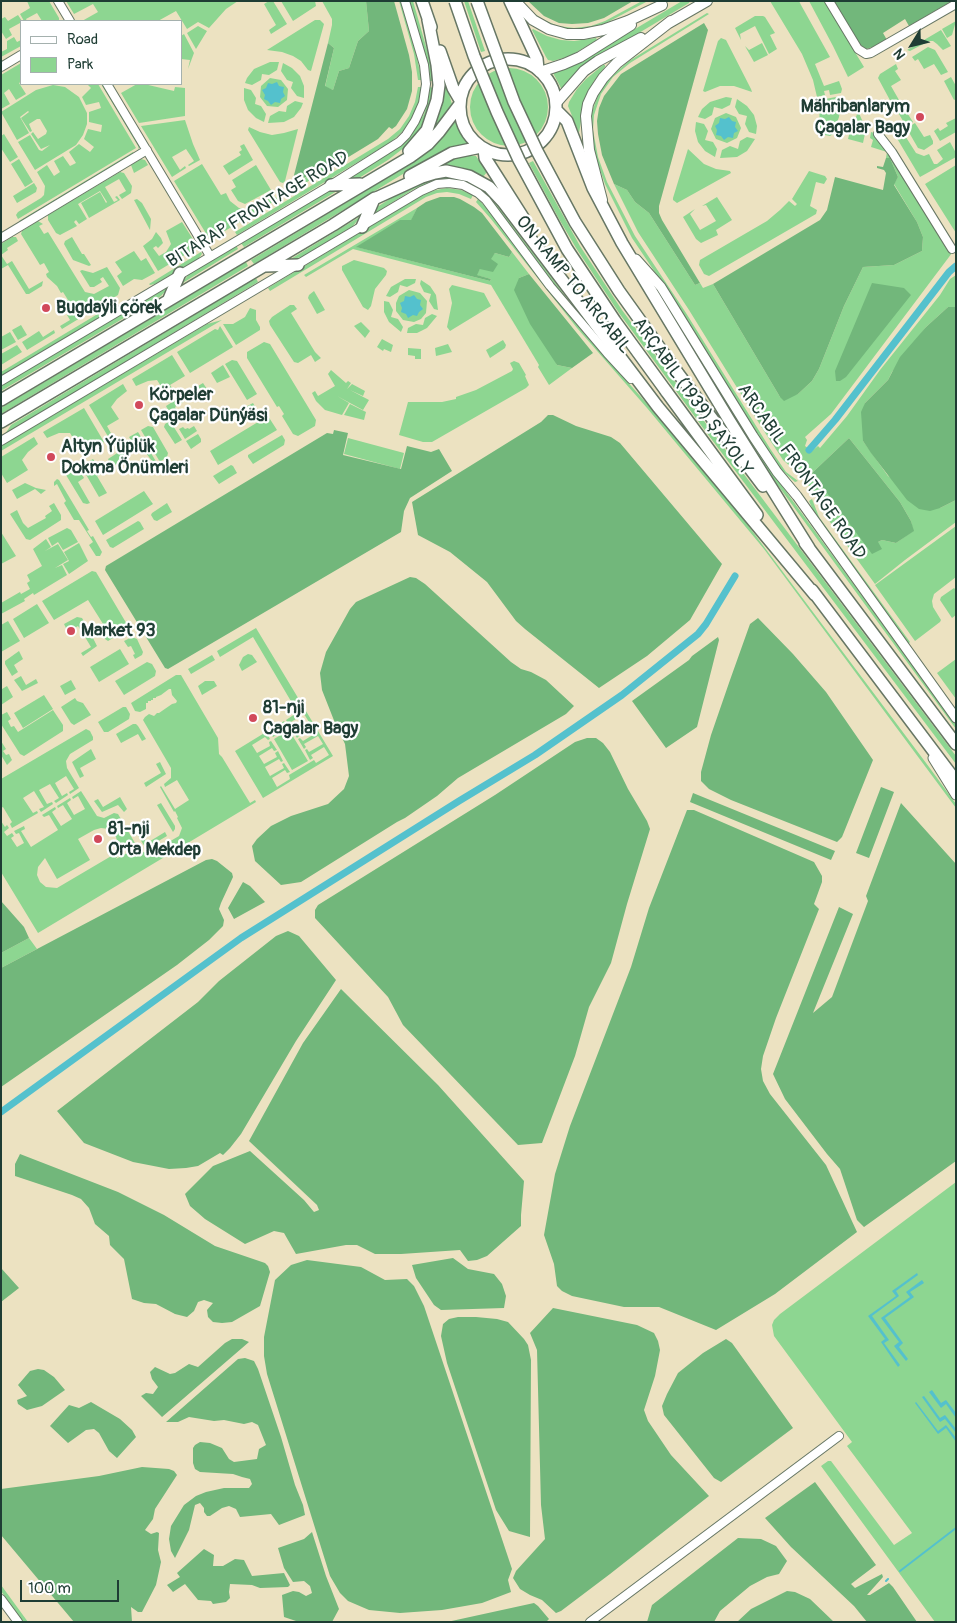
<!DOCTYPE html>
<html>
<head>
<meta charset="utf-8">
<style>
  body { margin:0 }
  #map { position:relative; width:957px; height:1623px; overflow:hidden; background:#ece2c1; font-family:Pangolin,sans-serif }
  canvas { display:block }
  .frame { position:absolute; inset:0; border:2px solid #1f3d34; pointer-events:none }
  .legend { position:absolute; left:20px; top:20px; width:162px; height:65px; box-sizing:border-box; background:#fff; border:1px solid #a5b1ae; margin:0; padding:6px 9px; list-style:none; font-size:15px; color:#1f3d34 }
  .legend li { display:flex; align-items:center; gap:10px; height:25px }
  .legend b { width:25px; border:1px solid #a5b1ae }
  .north { position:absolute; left:887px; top:20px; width:50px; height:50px; -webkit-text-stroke:4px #fff; paint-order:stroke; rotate:234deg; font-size:14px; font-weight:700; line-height:20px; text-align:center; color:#1f3d34 }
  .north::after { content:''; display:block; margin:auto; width:18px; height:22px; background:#1f3d34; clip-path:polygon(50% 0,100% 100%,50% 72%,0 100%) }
  .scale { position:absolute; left:20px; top:1580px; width:99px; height:22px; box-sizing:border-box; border:2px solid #1f3d34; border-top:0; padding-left:6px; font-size:15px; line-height:18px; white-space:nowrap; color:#1f3d34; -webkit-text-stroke:4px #fff; paint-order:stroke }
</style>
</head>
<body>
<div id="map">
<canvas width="957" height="1623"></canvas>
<div class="frame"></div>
<ul class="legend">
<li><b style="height:6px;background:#fff"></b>Road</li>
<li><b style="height:14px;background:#8dd691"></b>Park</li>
</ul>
<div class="north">N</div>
<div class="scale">100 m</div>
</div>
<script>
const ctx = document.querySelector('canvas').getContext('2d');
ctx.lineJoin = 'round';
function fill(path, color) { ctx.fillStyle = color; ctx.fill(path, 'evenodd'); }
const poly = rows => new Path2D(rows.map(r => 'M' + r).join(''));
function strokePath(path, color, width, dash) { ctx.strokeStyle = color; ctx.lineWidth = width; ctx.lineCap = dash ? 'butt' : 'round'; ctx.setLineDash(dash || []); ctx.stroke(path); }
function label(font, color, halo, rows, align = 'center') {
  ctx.font = font + ' Pangolin,sans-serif'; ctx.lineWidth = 4.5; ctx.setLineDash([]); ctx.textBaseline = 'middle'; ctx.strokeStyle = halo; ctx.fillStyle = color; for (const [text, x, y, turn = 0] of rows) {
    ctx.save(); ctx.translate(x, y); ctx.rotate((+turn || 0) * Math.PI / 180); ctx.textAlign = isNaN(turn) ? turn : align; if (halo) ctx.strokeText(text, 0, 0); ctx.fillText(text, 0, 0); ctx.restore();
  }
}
fill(poly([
  [27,1,49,1,59,18,59,21,42,21,37,13,26,19,27,21,24,21,20,14,30,8],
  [66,1,223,1,226,6,223,1,238,1,226,9,209,28,198,22,187,29,176,11,158,21,82,21,98,12,93,4,74,14],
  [269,1,273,1,287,24,271,34,269,30,276,25,264,4],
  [281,1,315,1,316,6,293,21],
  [322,1,366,1,369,31,358,41,349,68,339,71,333,90,325,87,334,48,328,43,332,25,332,19],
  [399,1,401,1,416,54,422,80,418,80,414,54],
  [409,1,413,1,429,57,434,81,430,81,426,58],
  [464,1,468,1,485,51,481,52],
  [520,1,522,1,530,11,544,20,558,26,574,28,591,26,605,21,642,1,648,1,606,23,592,28,574,30,558,28,540,20],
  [682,1,690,1,689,3,592,61,563,92,552,71,578,63],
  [770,1,799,1,801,5,830,57,815,64,824,86,839,81,842,89,841,93,830,95,829,90,824,91,825,95,817,97,813,80,802,54],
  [809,1,824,1,864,67,848,77,833,46],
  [707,13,709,14,630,63,613,77,601,94,594,115,593,130,595,141,598,157,607,182,635,236,686,313,771,450,786,472,798,481,795,482,780,469,767,451,683,314,632,238,605,184,596,158,592,141,591,114,599,93,607,80,629,61],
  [18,15,22,21,21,24,20,23,9,29,12,35,6,39,1,31,1,19,5,17,8,21],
  [755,16,763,16,765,17,775,33,770,35,777,49,769,54,755,26,740,34,741,40,735,28],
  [315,20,320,20,324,24,311,71,308,70,301,61,293,56,282,52,267,50],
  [956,21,952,35,947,38,942,29],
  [198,26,207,31,196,49,187,33],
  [533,29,547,36,561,40,574,41,596,38,597,40,570,56,553,61,548,60,546,57,532,30],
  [941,30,951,46,943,50,937,44,933,41,929,41,910,51,907,50],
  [184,34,194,53,188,69,190,60,181,59,181,36],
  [14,37,17,42,21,40,21,46,1,57,1,52,7,49,7,41],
  [721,38,726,40,751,89,752,92,734,86,720,86,705,92,703,91,718,41],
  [762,43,768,55,754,62,745,46,749,50],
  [928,47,935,50,948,72,941,75,934,64,924,69,918,59,915,61,912,57],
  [270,62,279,62,277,70,269,75,262,74,261,80,252,85,245,83,247,78,254,69],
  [21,63,21,82,19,83,26,94,16,100,9,89,4,93,10,104,1,109,1,75],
  [283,63,292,68,300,76,304,86,304,98,297,96,291,88,293,82,287,80,281,71],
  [896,64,898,69,895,71,901,80,891,86,899,100,892,104,878,78,880,74],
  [603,65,605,65,605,67,594,81,585,98,579,133,568,106,569,102,577,89,586,79],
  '470 107a39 39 0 1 1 78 0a39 39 0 1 1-78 0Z',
  [951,77,956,86,956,99,954,100,944,81],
  [270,78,281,80,288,89,287,100,278,107,267,106,260,97,261,86],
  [87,84,98,84,136,148,18,219,16,215,18,212,41,198,44,195,45,186,37,172,47,165,54,176,60,172,54,161,63,156,70,166,76,163,69,152,79,144,90,152,94,147,84,139,88,129,101,132,102,125,89,122,89,112,101,108,99,102,86,105,82,97,91,88],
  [101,84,102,84,139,145,138,151,138,146],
  [137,84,144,84,174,91,175,87,185,88,185,116,139,123,121,93],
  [53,85,65,87,79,97,87,113,87,124,83,135,76,145,35,170,18,142,30,135,39,150,42,151,50,145,41,149,31,134,33,132,38,139,46,134,47,131,40,119,37,119,29,124,32,131,30,132,21,118,29,112,28,111,20,117,29,133,17,140,1,112,36,90],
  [418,87,422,87,421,96,412,118,403,131,391,142,237,235,235,232,388,139,400,129,409,116,415,102],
  [429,87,434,88,432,104,422,129,409,144,388,160,359,178,347,180,399,147,411,135,424,114,427,103],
  [447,87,452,104,432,131,443,89],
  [244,88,251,90,256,98,255,104,261,106,266,114,264,122,256,118,248,110,244,100],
  [842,96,839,117,833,134,830,136,820,134,819,100],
  [726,97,732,98,730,105,722,109,714,107,712,115,705,119,698,117,702,109,710,102],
  [737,99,747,106,754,115,757,126,756,134,749,132,745,124,747,116,739,114,735,107],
  [295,101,303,103,301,108,294,117,284,122,268,123,270,116,279,111,286,112,287,106],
  [902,105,913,122,906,126,896,109],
  [858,111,866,129,863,143,848,139,853,119,855,120],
  [726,113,736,117,741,128,737,138,727,143,716,139,711,129,715,118],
  [455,116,460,132,470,146,447,150,426,160,254,264,251,260,407,166,422,154],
  [956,118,956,132,940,141,934,131,938,128,940,131,948,126,946,123],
  [185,120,193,144,200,160,189,166,188,165,194,161,186,149,172,157,180,170,185,166,186,168,172,177,141,126],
  [696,122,704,124,708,131,705,140,713,142,717,149,715,157,705,151,698,142,695,131],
  [915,123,924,137,930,135,933,141,933,144,924,150,918,148,907,129,908,127],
  [249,127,260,132,272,135,284,133,298,129,285,181,283,183,280,182,248,130],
  [902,131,916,153,924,156,929,154,934,164,937,164,943,159,937,150,950,142,956,153,956,157,920,177,895,135],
  [871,132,877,134,952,253,831,414,805,437,807,440,805,446,812,451,818,446,820,448,847,416,880,370,940,295,950,279,956,275,956,307,948,307,926,327,892,372,888,380,865,403,863,441,888,476,940,508,956,500,956,522,905,560,875,584,822,511,817,497,802,477,783,460,762,428,689,310,638,232,614,184,627,190,635,202,649,213,695,285,700,283,703,288,713,284,780,397,798,394,812,381,819,369,844,306,863,267,894,265,922,251,923,237,917,222,894,184,898,177,890,158,886,158,887,152,871,147,873,140,870,138],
  [849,438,900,502,911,521,913,531,896,543,882,540,878,542,836,505,812,473],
  [4,134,18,157,10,162,1,148,1,136],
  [747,137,755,139,747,151,737,157,720,158,722,150,730,146,738,149,740,141],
  [244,144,253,160,229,175,223,166,241,155,239,152,242,150,240,146],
  [688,149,704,164,716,169,730,171,731,173,677,203,673,200,673,198],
  [133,152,134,154,20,222,19,221],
  [465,156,476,156,487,172,483,177,463,168,438,166,450,158],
  [19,159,33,182,25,187,11,164],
  [141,159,145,160,148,165,134,173,131,165],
  [533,161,580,246,622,310,710,429,956,756,956,764,706,432,619,313,576,248,559,219,529,163],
  [202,164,221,195,226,193,230,201,239,208,249,210,274,196,278,199,210,240,174,181],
  [256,165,271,190,245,204,238,201,231,190,236,187,232,180],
  [956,165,956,233,925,184],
  [809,171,825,176,827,179,824,184,816,182,810,206,817,210,816,214,709,276,704,274,699,265,700,260,767,221,780,210,789,201,795,206,797,204,792,199],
  [120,172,124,173,132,186,131,193,122,199,119,195,126,191,119,179,105,187,114,202,118,200,115,197,117,196,120,200,89,218,87,214,98,207,87,214,81,203,100,192,106,203,107,202,100,191,78,204,87,219,79,224,76,220,74,222,77,226,60,235,56,233,48,220,48,215],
  [316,174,319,175,283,196,282,195,290,189,293,179,308,177],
  [437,176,458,177,479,186,477,188,465,183,451,180,443,179,431,182,414,189,372,215,377,207,412,185],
  [34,183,37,188,36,192,17,203,13,196],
  [342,188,244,247,241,243,328,191],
  [447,188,461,190,473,195,471,199,459,194,447,192,437,193,426,197,270,291,268,288,424,194,436,190],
  [483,189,499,208,569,301,567,301,498,209,482,192],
  [717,197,732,220,716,230,718,235,701,243,696,239,683,217,695,209,690,214,700,230,716,221,706,205,702,206],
  [137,199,142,203,151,219,150,230,134,200],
  [478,199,494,216,578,326,649,406,738,512,929,767,956,804,956,808,764,549,647,408,577,328,491,219,476,202],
  [417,208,411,221,383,232,357,247,490,281,491,279,476,275,480,269,495,253,509,257,512,252,529,274,519,278,557,365,572,368,549,385,538,367,539,365,491,285,353,249,306,277,304,275],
  [361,216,353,226,302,257,289,260],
  [38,221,43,224,39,226,44,234,48,232,85,292,94,294,109,286,103,277,100,279,102,282,94,287,90,287,80,271,82,270,93,273,107,267,120,288,118,295,62,329,60,326,70,320,67,315,72,312,66,301,68,300,63,292,61,293,57,286,47,277,46,274,49,272,44,263,40,265,21,234,22,231],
  [182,222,198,247,158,271,143,246,152,239,156,232,161,238,163,243,158,248,156,246,153,248,159,256,166,252,171,244,166,231],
  [12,237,16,237,18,241,7,248,8,250,1,255,1,244],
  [72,237,82,254,84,254,91,265,89,266,73,260,64,244,65,241],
  [236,245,238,249,181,284,189,274],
  [134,251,141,261,146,258,155,273,142,280,134,279,123,286,117,276,122,272,115,262],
  [201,252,202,254,198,259,155,284,150,285,149,284],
  [1,255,7,264,12,261,29,289,43,281,42,286,29,294,26,294,8,265,1,269],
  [354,260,384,268,387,271,386,275,375,289,371,306,368,310,363,307,342,270,342,266],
  [246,262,248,266,1,414,1,408],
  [256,278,258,282,5,434,11,425],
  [405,279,416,279,415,283,407,287,400,285,398,292,390,297,386,296,391,287],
  [421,280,430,286,436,295,438,310,434,309,429,301,431,294,424,292,420,284],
  [171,285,161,296,1,391,1,386],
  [452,285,484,293,491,306,450,331,447,327,452,303,449,289],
  [409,290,420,293,427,301,426,313,421,319,414,322,403,320,396,311,396,303,399,296],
  [314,291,325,310,317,314,308,298,309,295],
  [660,295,758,453,956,725,956,729,755,454],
  [384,301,389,302,393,310,391,317,398,319,403,327,401,332,389,322,384,312],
  [116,303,112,310,1,376,1,372],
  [290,305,294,305,297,309,291,313,315,352,321,358,315,362,311,355,298,363,294,362,270,325,269,321,272,317],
  [250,308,256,310,256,320,260,327,260,330,236,345,223,324,233,324,245,317],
  [432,314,437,316,427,328,417,333,407,333,408,328,416,324,423,325,425,318],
  [222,320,1,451,1,446,207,324],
  [361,322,370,331,365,338,354,326],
  [21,325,27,335,18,340,12,330],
  [220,326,233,347,190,373,177,352,215,329,218,330],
  [54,330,55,333,27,350,22,342,39,331,43,337],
  [10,332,16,342,1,350,1,337],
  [382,339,393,345,391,352,384,349,383,351,377,347],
  [503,340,506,345,505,348,490,358,486,350],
  [264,342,270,344,316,420,315,426,298,436,293,434,282,416,284,414,279,406,277,407,247,358,247,352],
  [448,344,452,352,436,356,435,348],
  [17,345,22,352,1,365,1,354],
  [408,348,421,349,421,359,415,359,415,356,408,355],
  [172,355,185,376,170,385,176,394,169,399,157,380,148,381,136,386,132,379],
  [232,360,237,361,257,394,247,400,225,364],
  [514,361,519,363,526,375,525,376,529,385,526,388,432,442,423,442,399,435,408,402,442,402,456,399,456,397,476,390,512,371,513,369,510,363],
  [223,365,230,377,217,383,211,373],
  [331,370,346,383,348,381,351,383,347,389,352,384,365,391,363,396,350,390,369,400,363,410,337,396,349,403,342,415,325,410,316,401,312,393,315,391,318,396,335,386,328,374],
  [203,383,207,389,192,398,188,392],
  [123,384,127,391,117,399,111,407,119,419,107,426,112,435,109,438,89,405],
  [180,397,183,402,175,407,176,409,170,414,166,406],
  [253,403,256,408,244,416,240,410],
  [350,404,366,412,364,420,344,415],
  [84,408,104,442,83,455,70,433,59,433,47,438,43,432],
  [268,416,277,430,218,465,210,451],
  [170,421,182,440,175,444,164,427,165,424],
  [148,426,153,427,168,453,167,457,160,462,141,430],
  [194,426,197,431,185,439,179,429,183,427,185,429,188,428,189,429],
  [138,432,157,463,153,466,152,461,143,449,135,454,130,445,133,443,129,437],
  [198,434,201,439,201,442,191,449,186,441],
  [282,435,285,440,284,445,253,464,248,457,248,455],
  [34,437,38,444,28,452,22,460,28,470,7,483,1,473,1,457],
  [348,438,404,453,400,469,344,454],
  [122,450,127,458,112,467,108,459],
  [93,459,97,465,100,463,105,472,97,476,107,493,99,497,81,466],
  [231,465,233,466,237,473,219,484,213,476],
  [78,468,84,478,78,482,90,503,87,504,83,503,66,475],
  [57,479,59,480,89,530,87,531,91,537,93,536,102,552,100,556,96,556,89,545,93,542,79,520,74,520,64,503,66,501,57,484,54,486,54,482],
  [25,483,36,488,46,490,41,494,35,489,17,499,12,490],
  [144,491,153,504,103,535,95,521],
  [812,499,819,517,910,642,908,644,813,510,809,501],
  [54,503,61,515,61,520,30,540,26,539,10,514,17,510,23,523,28,528,46,518,45,516,52,511,49,506],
  [167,503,172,512,157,521,154,520,151,515,152,513],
  [138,521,140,522,144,529,113,548,110,547,106,540],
  [956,526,956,577,934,594,932,601,933,607,941,620,940,622,915,641,875,585],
  [67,528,71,530,78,542,63,550,58,542,52,546,48,538],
  [1,532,16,556,1,564],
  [46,539,51,547,45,551,58,544,68,560,55,568,62,565,67,575,34,595,33,593,24,599,25,601,1,614,1,603,20,592,21,594,30,589,27,583,30,581,27,575,42,566,33,549],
  [79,543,88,561,69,574,63,564,69,561,64,552],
  [92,571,96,572,128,626,126,630,108,641,105,639,100,630,105,627,88,600,54,620,42,601],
  [954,588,956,590,956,615,952,618,940,600,941,597],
  [37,604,49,623,24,638,13,619],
  [77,617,82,618,89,630,83,634,78,626,68,632,64,624],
  [8,621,20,641,1,652,1,625],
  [256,628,333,756,263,798,235,751,266,732,270,739,268,740,265,737,252,745,257,753,270,746,269,742,271,741,277,750,274,751,272,748,259,756,264,764,277,757,275,753,278,751,283,761,281,762,279,759,265,767,270,776,284,768,282,764,284,763,290,772,287,773,285,770,272,778,277,787,290,779,289,775,314,760,316,763,329,755,324,747,311,755,313,758,310,760,305,750,307,749,309,752,323,744,318,736,304,744,306,747,304,749,298,739,300,738,303,741,316,733,311,725,298,733,299,736,297,738,291,728,294,727,296,730,309,722,304,714,291,722,293,725,290,727,286,720,295,714,295,708,253,637,220,657,217,651],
  [91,634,97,646,83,656,81,653,91,647,85,637],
  [132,637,137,639,143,652,142,655,135,659,133,655,135,654,131,646,128,647,124,641],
  [120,649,129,664,99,682,90,667],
  [19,651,23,659,14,665,18,672,12,676,5,664,5,661],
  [248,654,252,655,257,662,242,671,239,665,243,657],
  [212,655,215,660,191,674,188,669],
  [956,659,956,699,937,673],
  [147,662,152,664,156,671,155,676,124,695,115,681],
  [176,675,181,675,218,738,219,754,222,757,250,803,255,800,256,802,38,933,1,872,1,821,5,827,7,825,9,828,4,832,7,836,12,833,14,836,11,838,17,847,24,843,19,833,16,834,14,831,24,826,25,829,21,831,31,847,58,830,49,815,44,817,42,815,55,807,56,809,52,812,61,826,72,819,63,805,58,808,57,806,70,798,71,800,67,803,74,815,85,809,78,796,73,799,72,797,81,791,97,816,104,818,114,813,118,814,135,843,121,851,116,859,138,847,143,852,150,853,179,836,182,828,177,818,178,817,175,811,174,812,160,787,161,786,175,809,189,800,177,780,165,787,164,784,171,778,171,768,143,720,145,717,149,714,154,716,157,713,159,713,172,704,176,703,177,701,172,695,171,689,169,689,161,695,156,697,156,698,153,698,153,700,151,700,151,701,148,701,148,703,146,703,146,709,140,712,135,711,131,703],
  [101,828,109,829,116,837,118,845,113,855,57,888,46,887,40,882,37,875,38,867,45,858,57,879,90,860,78,839,94,830],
  [21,676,26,685,36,679,38,683,22,691,14,680],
  [71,680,76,689,65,695,60,686],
  [205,681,214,681,217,686,202,695,198,686],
  [7,686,13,697,1,705,1,688,2,689],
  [44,695,53,709,23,728,14,713],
  [75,698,77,701,83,703,91,715,74,725,71,723,61,707],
  [123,707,126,707,130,714,129,719,108,732,104,732,98,722],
  [53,710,63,725,63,731,24,756,20,754,1,724,1,715,7,712,11,719,8,721,11,727,14,726,18,732],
  [284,721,288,728,273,737,269,731],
  [133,724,136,724,138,726,146,739,142,741,138,734,121,743,116,734],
  [86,729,90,731,93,737,93,740,70,754,66,761,67,768,79,788,70,794,69,792,74,789,66,776,55,783,62,796,67,793,68,795,56,803,54,801,59,798,50,784,39,790,47,804,52,802,53,804,41,812,39,809,44,807,34,791,23,798,33,813,37,811,38,813,12,828,10,824,12,822,3,807,1,808,1,779],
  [289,730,308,761,292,770,274,739],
  [1,741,6,749,3,751,6,755,9,754,12,760,7,765,1,755],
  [91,749,96,759,80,768,84,776,80,778,72,762],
  [160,762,166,774,146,787,144,783,161,773,156,764],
  [120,797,127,809,124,812,118,805,102,812,94,801,98,799,103,807],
  [161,803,175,826,175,829,173,832,157,805],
  [140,830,147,843,165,832,167,836,150,846,146,847,143,844,136,832],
  [29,938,37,949,1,968,1,953],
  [956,1182,956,1622,935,1622,821,1466,828,1461,831,1461,894,1545,912,1533,847,1446,852,1442,774,1336,772,1325,774,1320,780,1314],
  [1,1585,28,1622,23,1622,1,1591]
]), '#8dd691');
fill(poly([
  [366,1,394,1,409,55,412,72,412,91,407,109,396,126,392,129,389,127,378,139,319,175,293,179,328,43,334,48,325,86,333,90,339,71,349,68,358,41,369,31],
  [528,1,633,1,604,18,588,23,572,24,559,23,544,16],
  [834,1,952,1,909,26,905,19,883,33,887,40,876,46,866,49,859,44],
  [704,23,708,30,659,206,659,213,662,220,700,283,695,285,649,213,635,202,627,190,614,184,602,155,598,134,597,121,599,108,604,96,621,74],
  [886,158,890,158,898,177,894,185,917,222,923,237,922,251,894,265,863,267,844,306,819,369,812,381,798,394,784,401,780,397,713,284,820,220,827,210,835,177,883,190,886,173,884,170,877,168,877,166,883,167],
  [440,197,454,197,460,199,474,207,482,213,512,252,509,257,495,253,491,259,498,264,493,272,480,269,477,275,491,279,490,281,356,247,400,220,411,220,417,208,426,202],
  [529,274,593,353,572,368,557,365,530,324,514,290,519,278],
  [872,283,904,288,911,295,846,377,840,381,836,381,835,371],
  [948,307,956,307,956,500,940,508,930,511,919,509,907,500,871,453,863,441,861,412,865,403,888,380,900,357,926,327],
  [548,415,553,415,576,426,611,437,620,443,722,564,690,620,647,656,599,688,525,629,516,621,487,582,450,552,418,535,412,502,541,422],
  [334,430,348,433,343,455,401,469,407,446,431,452,439,449,452,471,410,498,404,511,401,532,168,669,165,668,105,570,106,566,327,433,333,434],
  [849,438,900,502,911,521,914,531,896,543,882,540,878,542,882,549,872,554,812,473],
  [410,577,416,578,425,584,511,662,521,669,531,672,546,680,574,706,566,714,458,778,437,796,405,818,397,822,301,882,281,885,255,861,252,846,257,839,271,826,291,816,328,804,344,789,349,776,345,744,335,723,322,690,320,673,326,652,350,609,356,602],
  [758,618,793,654,826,692,873,760,842,837,837,842,731,800,709,789,701,781,701,772,711,735,730,680,750,624],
  [718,637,719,640,697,727,666,748,632,701,689,660,692,656],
  [587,738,596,738,603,743,610,752,628,789,647,821,650,829,627,904,611,963,589,1007,575,1056,542,1143,518,1145,403,1025,388,997,315,918,315,910,318,905,495,795,575,742],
  [881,787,894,792,869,858,856,853],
  [693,793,835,851,831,860,690,802],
  [901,803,956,864,956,1161,864,1227,857,1220,840,1169,827,1154,785,1099,773,1074,839,907,853,914,813,1013,832,997,868,901,866,896],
  [687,810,694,810,814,862,822,876,822,882,814,904,819,909,776,1018,763,1056,761,1069,763,1081,770,1094,826,1165,857,1232,775,1294,716,1330,659,1307,624,1307,572,1296,562,1291,557,1286,554,1264,544,1235,555,1174,570,1126,631,967,649,908],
  [212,859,217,861,232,873,233,877,221,903,219,909,224,920,223,926,209,940,177,965,1,1087,1,968,206,860],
  [243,882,250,886,265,902,234,919,228,908],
  [1,901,24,927,29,938,1,953],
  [288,931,299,936,336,980,296,1041,241,1134,230,1148,223,1155,220,1153,198,1166,186,1168,169,1169,133,1162,84,1143,57,1111,198,1002,219,981,276,936],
  [341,989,438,1085,524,1181,521,1215,521,1226,487,1256,477,1260,468,1261,460,1250,401,1254,375,1254,357,1245,346,1245,296,1254,284,1233,274,1231,245,1244,205,1219,190,1206,185,1194,213,1166,250,1151,304,1200,314,1212,319,1210,317,1205,249,1141,303,1043],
  [20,1154,118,1192,164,1215,215,1246,265,1263,268,1266,270,1272,260,1306,232,1322,222,1323,213,1322,208,1317,207,1310,213,1303,204,1300,198,1302,194,1311,187,1317,175,1314,156,1304,144,1303,132,1299,124,1259,110,1245,109,1236,95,1224,89,1208,81,1199,72,1195,15,1176,15,1164],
  [453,1258,468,1269,494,1274,502,1284,506,1296,504,1308,441,1310,434,1305,416,1278,412,1265],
  [307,1260,361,1267,385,1280,407,1279,414,1286,424,1306,512,1569,508,1580,511,1592,482,1603,442,1610,400,1613,369,1610,348,1601,340,1593,330,1576,267,1374,264,1356,264,1337,275,1280,291,1265],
  [1,1268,19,1288,1,1302],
  [553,1308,637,1325,654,1333,658,1341,660,1350,655,1376,644,1410,648,1421,671,1455,709,1496,610,1574,561,1611,556,1613,542,1600,530,1595,520,1589,513,1578,516,1571,545,1539,541,1505,537,1350,530,1333],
  [458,1317,476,1317,497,1319,508,1322,524,1339,528,1345,531,1360,530,1537,509,1531,496,1510,447,1363,441,1336,443,1324,449,1319],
  [232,1339,242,1339,249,1342,162,1417,141,1396,146,1393,153,1394,158,1387,152,1379,150,1372,155,1367,170,1374,175,1373,189,1364,198,1367,225,1343],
  [726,1339,732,1343,793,1428,721,1482,714,1478,664,1415,662,1406,667,1394,678,1373,703,1353],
  [245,1358,254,1361,258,1369,281,1437,295,1485,303,1505,305,1515,279,1525,271,1514,240,1517,236,1509,229,1506,222,1508,210,1516,207,1516,204,1512,204,1508,200,1503,195,1505,189,1530,175,1558,171,1551,169,1539,171,1526,184,1505,196,1496,206,1492,224,1488,249,1488,252,1484,250,1479,242,1477,233,1474,200,1472,195,1469,193,1463,193,1448,195,1445,200,1442,210,1443,222,1448,229,1459,234,1462,257,1459,259,1449,266,1445,258,1425,252,1422,244,1424,224,1420,214,1421,189,1417,178,1422,166,1422,238,1359],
  [38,1369,44,1370,54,1377,65,1390,42,1406,27,1410,18,1404,17,1400,27,1396,18,1385,30,1371],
  [91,1402,120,1419,132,1430,136,1437,117,1458,109,1451,99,1433,94,1429,86,1430,68,1443,50,1426,69,1405,79,1408],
  [142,1467,169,1469,174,1471,177,1475,155,1509,153,1519,145,1530,151,1534,157,1532,159,1533,158,1550,161,1562,156,1585,142,1612,138,1612,131,1607,132,1622,74,1622,1,1535,1,1489,99,1476],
  [815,1482,876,1565,851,1584,855,1588,882,1574,883,1577,867,1595,870,1595,889,1583,893,1587,917,1622,867,1622,854,1606,791,1547,765,1518],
  [312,1532,326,1576,339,1609,332,1622,299,1622,284,1617,282,1595,293,1591,299,1592,306,1596,312,1593,310,1586,304,1581,293,1582,284,1568,278,1548,304,1539],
  [738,1538,761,1539,776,1546,787,1561,779,1574,767,1577,750,1586,720,1611,714,1622,647,1622,652,1605],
  [204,1549,214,1555,213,1566,223,1566,235,1559,244,1560,252,1576,284,1573,290,1585,288,1587,260,1588,252,1585,230,1584,229,1592,230,1598,226,1602,213,1604,211,1601,198,1600,185,1584,173,1592,167,1585,180,1577,177,1573],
  [787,1591,795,1592,810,1599,834,1622,737,1622,751,1609],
  [534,1603,538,1606,549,1619,546,1622,447,1622]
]), '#72b77b');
fill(poly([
  [277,82,279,86,284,87,283,92,285,96,281,99,280,103,275,102,271,105,268,101,264,99,265,95,262,90,266,88,268,83,272,84],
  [729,117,732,121,736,122,735,127,738,131,734,133,733,138,728,137,724,140,721,136,716,135,717,130,715,126,719,123,720,118,725,119],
  [414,295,417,299,421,300,420,305,423,309,419,312,417,316,413,315,408,318,406,314,401,312,402,308,400,303,404,301,405,296,410,297],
  [917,1273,918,1275,896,1291,899,1296,872,1316,889,1340,884,1343,900,1365,898,1367,881,1342,885,1339,868,1316,896,1296,892,1291],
  [922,1280,924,1283,910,1292,914,1297,885,1318,903,1343,899,1347,908,1359,906,1361,894,1346,899,1342,881,1318,910,1297,906,1292],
  [932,1390,941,1403,946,1400,956,1413,956,1418,946,1404,941,1408,929,1392],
  [924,1396,940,1418,945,1415,956,1429,956,1433,945,1419,940,1422,922,1397],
  [916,1402,938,1431,946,1425,956,1438,956,1442,946,1428,938,1434,915,1403]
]), '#54c1cd');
strokePath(poly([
  [900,1571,956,1528],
  [886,1581,888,1579]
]), '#54c1cd', 2);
strokePath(poly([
  [809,450,835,420,949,272,956,266],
  [1,1112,241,938,459,801,535,755,622,695,698,634,706,624,735,576]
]), '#54c1cd', 7);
const minor = poly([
  [58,1,70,21],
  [829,1,858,49,866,54,871,53,956,4],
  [1,67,21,55],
  [107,84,210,256],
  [878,134,892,152,952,249],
  [1,238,147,150],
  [1,381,331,185,399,142,406,135,415,121,423,103,426,84,424,65,405,1],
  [1,441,421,191,437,184,449,183,463,185,478,193,486,200,550,286,607,353,631,379],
  [1,1599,18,1622],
  [590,1622,839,1436]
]);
const tertiary = poly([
  [636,259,661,287,753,436,777,472,797,496,956,718],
  [933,758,956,795]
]);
const secondary = poly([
  [515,1,533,20,549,29,567,34,583,34,603,30,628,21,662,5],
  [667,24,707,1],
  [540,72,564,64,580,57,631,25],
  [556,103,584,71,598,61,641,38],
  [602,200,589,150,586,116,588,104,593,93,603,78,617,63,671,21]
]);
const primary = poly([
  [422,1,431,27],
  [510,1,537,59,538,69],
  [440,51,453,88,460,100],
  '460 107a48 48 0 1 1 96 0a48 48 0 1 1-96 0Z',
  [556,110,567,121,593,188,622,243,729,420,809,548],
  [484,149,485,158,489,164,524,219],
  [409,151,427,130,437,100,439,85,437,65,428,20],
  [410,176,452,153,481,147],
  [331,185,360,184],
  [362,227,374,199,422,177,435,173,446,171,460,174,469,176,489,187,503,202,658,407,815,595],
  [265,266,298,265],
  [169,299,180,273],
  [677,372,763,486],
  [666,391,757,515],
  [1,400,410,157,428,144,439,132,460,104],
  [1,422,333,225,375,198],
  [805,543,956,744],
  [812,590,956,781]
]);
strokePath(minor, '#677765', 10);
strokePath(tertiary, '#677765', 11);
strokePath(secondary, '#677765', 12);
strokePath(primary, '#677765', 14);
strokePath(minor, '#fff', 8);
strokePath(tertiary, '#fff', 9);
strokePath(secondary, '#fff', 10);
strokePath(primary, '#fff', 11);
const primaryBridge = poly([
  [455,1,474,56,497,112,519,160,567,249,615,321,666,391],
  [477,1,514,102,537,151,575,222,619,291,677,372]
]);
strokePath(primaryBridge, '#677765', 14, []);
strokePath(primaryBridge, '#fff', 11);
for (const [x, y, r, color] of [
  [920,117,5,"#d1495b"],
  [46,308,5,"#d1495b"],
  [139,405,5,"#d1495b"],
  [51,457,5,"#d1495b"],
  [71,631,5,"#d1495b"],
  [253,718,5,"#d1495b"],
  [98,839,5,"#d1495b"]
]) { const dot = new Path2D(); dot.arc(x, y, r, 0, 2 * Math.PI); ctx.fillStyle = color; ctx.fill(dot); strokePath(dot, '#fff', 2); }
label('bold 18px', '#1f3d34', '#fff', [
  ["Mähribanlarym",910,107,"right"],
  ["Çagalar Bagy",910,128,"right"],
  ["Bugdaýli çörek",56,308],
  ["Körpeler",149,395],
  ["Çagalar Dünýäsi",149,416],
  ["Altyn Ýüplük",61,447],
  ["Dokma Önümleri",61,468],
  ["Market 93",81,631],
  ["81-nji",263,708],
  ["Cagalar Bagy",263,729],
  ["81-nji",108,829],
  ["Orta Mekdep",108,850]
], 'left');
label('18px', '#1f3d34', '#fff', [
  ["BITARAP FRONTAGE ROAD",258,210,-31],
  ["ON RAMP TO ARCABIL",573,285,51],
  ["ARÇABIL (1939) ŞAÝOLY",692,397,54],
  ["ARCABIL FRONTAGE ROAD",801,472,55]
]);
</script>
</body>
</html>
